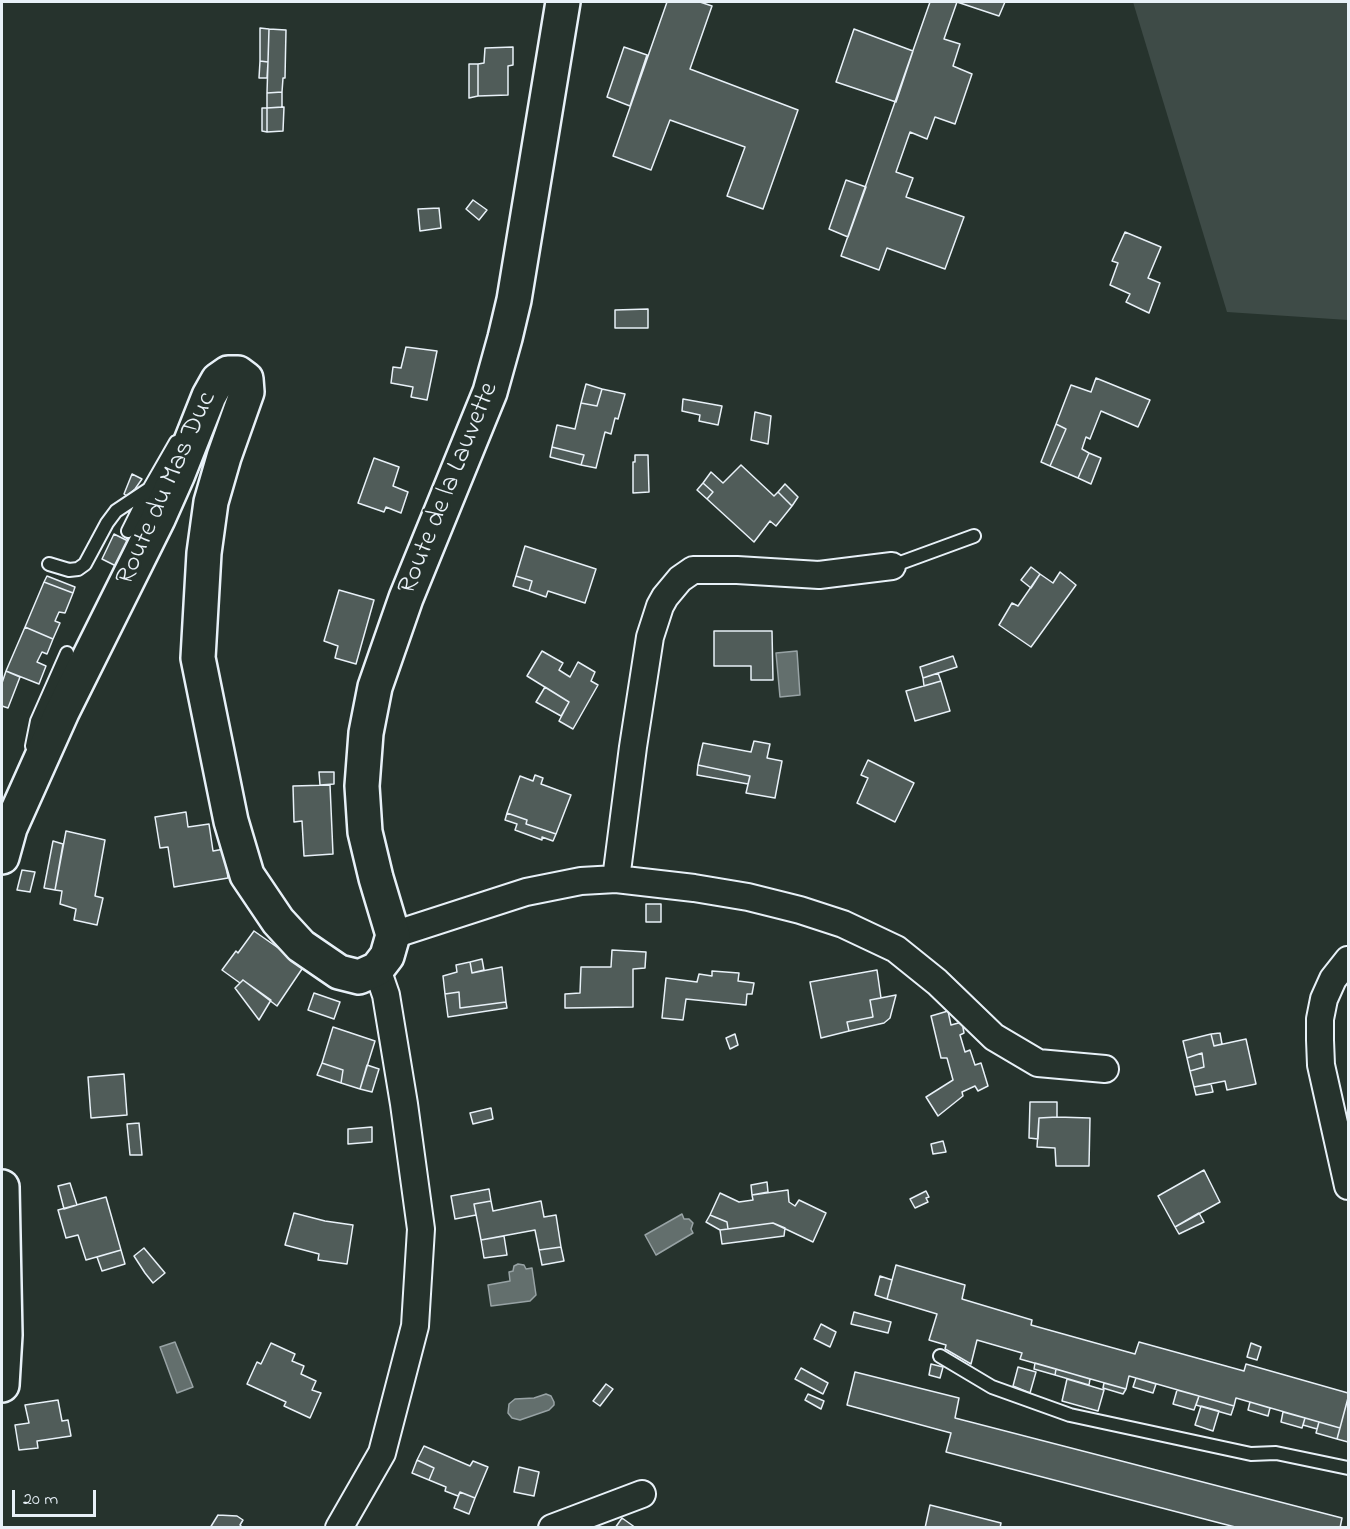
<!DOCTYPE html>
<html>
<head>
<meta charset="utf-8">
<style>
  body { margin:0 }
  #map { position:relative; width:1350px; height:1529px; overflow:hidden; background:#26332d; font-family:"Indie Flower",sans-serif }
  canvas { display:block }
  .frame { position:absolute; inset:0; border:3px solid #e8f1f8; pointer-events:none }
  .scale { position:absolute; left:12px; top:1490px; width:84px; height:27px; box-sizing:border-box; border:3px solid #e8f1f8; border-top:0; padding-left:8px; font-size:18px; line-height:21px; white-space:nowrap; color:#e8f1f8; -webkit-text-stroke:4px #26332d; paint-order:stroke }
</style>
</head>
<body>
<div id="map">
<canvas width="1350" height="1529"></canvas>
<div class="frame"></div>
<div class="scale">20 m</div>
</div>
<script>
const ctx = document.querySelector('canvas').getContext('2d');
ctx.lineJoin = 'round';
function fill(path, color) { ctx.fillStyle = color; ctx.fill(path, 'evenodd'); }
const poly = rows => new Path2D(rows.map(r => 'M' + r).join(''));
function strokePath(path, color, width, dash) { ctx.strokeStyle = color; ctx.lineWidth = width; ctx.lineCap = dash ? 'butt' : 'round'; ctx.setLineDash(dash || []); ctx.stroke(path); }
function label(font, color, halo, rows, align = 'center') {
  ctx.font = font + ' "Indie Flower",sans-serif'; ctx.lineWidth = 4.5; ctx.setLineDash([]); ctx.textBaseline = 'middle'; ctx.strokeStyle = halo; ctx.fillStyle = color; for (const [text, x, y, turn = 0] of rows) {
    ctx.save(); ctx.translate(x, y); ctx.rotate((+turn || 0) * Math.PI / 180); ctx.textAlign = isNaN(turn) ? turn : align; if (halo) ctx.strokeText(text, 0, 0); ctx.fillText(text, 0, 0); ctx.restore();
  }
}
fill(poly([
  [1133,2,1348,2,1348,320,1227,312]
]), '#3e4b47');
const water = poly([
  [797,651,800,695,780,697,776,653,797,651],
  [682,1214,684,1219,689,1219,693,1223,691,1229,693,1233,656,1255,645,1235,682,1214],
  [518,1264,524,1265,526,1269,532,1268,536,1295,530,1301,491,1306,488,1285,510,1281,509,1272,513,1271,514,1266,518,1264],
  [175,1342,193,1387,177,1393,160,1347,175,1342],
  [546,1394,551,1396,554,1402,554,1405,549,1410,520,1420,512,1418,508,1413,509,1404,515,1399,534,1398,546,1394]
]);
fill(water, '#636f6d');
strokePath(water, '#98a3a5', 1.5);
const building = poly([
  [667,2,700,2,712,6,690,69,798,110,763,209,727,196,745,147,670,120,651,170,613,156,667,2],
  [930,2,1005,2,999,16,957,2,944,39,960,44,953,66,972,74,955,124,935,117,927,139,910,132,896,172,913,178,906,197,964,217,945,269,887,248,879,270,841,256,930,2],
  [260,28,269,29,268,62,260,61,260,28],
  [269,29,286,30,285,78,283,78,282,92,267,93,269,29],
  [854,29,913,51,896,102,836,82,854,29],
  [513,47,513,65,508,66,508,95,478,96,478,64,484,63,485,48,513,47],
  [624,47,647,55,630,106,607,97,624,47],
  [260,61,268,62,267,78,259,78,260,61],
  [469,64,478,64,478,96,469,98,469,64],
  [282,92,282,107,267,108,267,93,282,92],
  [284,107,283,131,267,132,267,108,284,107],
  [262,108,267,108,267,132,262,131,262,108],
  [846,180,866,187,848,237,829,229,846,180],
  [473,200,487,210,479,220,466,209,473,200],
  [439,208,441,228,420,231,418,209,439,208],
  [1125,232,1161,247,1148,278,1160,283,1149,313,1126,302,1130,294,1110,285,1118,263,1112,261,1125,232],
  [648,309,648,328,615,328,615,310,648,309],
  [406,347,437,351,427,400,411,397,413,387,391,383,393,367,401,368,406,347],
  [1096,378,1150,400,1138,427,1101,411,1090,439,1086,437,1082,449,1089,453,1078,478,1050,466,1066,429,1056,424,1071,385,1091,392,1096,378],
  [586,384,602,389,597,406,581,403,586,384],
  [602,389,625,394,618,419,615,418,611,434,605,432,596,468,581,465,584,455,552,447,557,425,575,429,581,403,597,406,602,389],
  [683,399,722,406,718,425,699,421,700,415,682,411,683,399],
  [755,412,771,416,768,444,751,440,755,412],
  [1056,424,1066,429,1050,466,1041,462,1056,424],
  [552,447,584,455,581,465,550,457,552,447],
  [1089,453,1101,458,1091,484,1078,478,1089,453],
  [635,455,648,455,649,492,633,493,633,462,635,462,635,455],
  [374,458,399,467,393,486,408,492,401,513,386,507,384,512,358,503,374,458],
  [741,465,774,496,778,492,792,506,776,526,770,521,754,542,707,499,713,492,703,483,711,472,723,483,741,465],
  [132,474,142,479,135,489,127,496,124,494,132,474],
  [703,483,713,492,707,499,697,490,703,483],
  [785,484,798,497,792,506,778,492,785,484],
  [114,534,134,544,122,569,102,559,114,534],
  [525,546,596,569,585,603,548,591,546,597,529,591,532,581,516,576,525,546],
  [1031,567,1040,574,1031,588,1021,580,1031,567],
  [1060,572,1076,585,1031,647,999,625,1012,603,1018,606,1040,574,1053,583,1060,572],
  [47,576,75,587,73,593,44,582,47,576],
  [516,576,532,581,529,591,513,586,516,576],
  [44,582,73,593,65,613,59,612,55,621,60,623,53,639,25,627,44,582],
  [339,590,374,600,356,664,335,658,338,646,324,641,339,590],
  [25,627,53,639,47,654,42,652,37,662,46,666,39,684,6,671,25,627],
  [714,631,772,631,773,680,751,680,751,666,714,666,714,631],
  [542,651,563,663,559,670,570,677,578,662,595,672,591,681,598,685,573,729,559,721,569,702,527,676,542,651],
  [953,656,957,667,923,678,920,667,953,656],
  [6,671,20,677,8,708,2,706,2,683,6,671],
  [938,673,941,681,924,686,923,678,938,673],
  [941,681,950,711,915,721,906,691,941,681],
  [545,687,569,702,561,716,536,702,545,687],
  [754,741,770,744,767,758,782,761,775,798,746,793,750,776,698,765,703,743,751,752,754,741],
  [868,760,914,783,895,822,857,803,868,778,861,775,868,760],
  [698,765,750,776,748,784,697,775,698,765],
  [319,772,334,772,334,784,320,785,319,772],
  [535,775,543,778,541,784,571,795,556,834,526,824,527,820,507,813,520,776,533,781,535,775],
  [330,785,333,854,304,856,302,821,294,822,293,786,330,785],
  [186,812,188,827,209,824,213,851,224,849,228,878,174,887,168,847,160,848,155,817,186,812],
  [507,813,527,820,526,824,556,834,553,841,542,837,542,840,515,830,517,824,505,820,507,813],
  [66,831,105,840,95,896,103,898,97,925,74,920,76,909,60,904,62,891,55,890,66,831],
  [53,841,63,844,55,890,44,888,53,841],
  [22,870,35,872,30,892,17,890,22,870],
  [646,904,661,904,661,922,646,922,646,904],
  [254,931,304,966,277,1006,243,980,240,983,222,970,236,951,238,953,254,931],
  [612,950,646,952,645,968,633,969,633,1007,565,1008,565,994,580,993,581,967,611,967,612,950],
  [482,959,484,970,472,973,470,962,482,959],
  [470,962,472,973,502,967,506,1002,460,1008,459,992,445,994,443,976,457,972,456,965,470,962],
  [877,970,881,998,870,1000,873,1017,847,1022,849,1031,821,1038,810,982,877,970],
  [712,971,739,973,738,981,754,983,752,994,747,994,746,1005,686,999,683,1020,662,1018,666,978,697,982,699,974,712,976,712,971],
  [243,980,271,1000,259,1020,235,988,243,980],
  [459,992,460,1008,506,1002,507,1008,448,1017,445,994,459,992],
  [314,993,340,1002,334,1019,308,1010,314,993],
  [896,995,890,1018,884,1023,849,1031,847,1022,873,1017,870,1000,896,995],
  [948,1011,951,1025,962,1022,964,1033,960,1035,965,1052,970,1050,975,1065,981,1063,988,1086,978,1091,975,1086,962,1092,963,1096,938,1116,926,1097,953,1080,947,1058,941,1058,931,1016,948,1011],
  [333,1027,375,1041,360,1089,341,1083,343,1070,322,1063,333,1027],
  [1220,1033,1222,1044,1214,1046,1211,1034,1220,1033],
  [735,1034,738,1045,730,1049,726,1038,735,1034],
  [1211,1034,1214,1046,1246,1039,1256,1084,1227,1090,1225,1081,1194,1087,1190,1071,1204,1067,1202,1053,1187,1058,1183,1041,1211,1034],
  [1202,1053,1204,1067,1190,1071,1187,1058,1202,1053],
  [322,1063,343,1070,341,1083,317,1075,322,1063],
  [367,1065,379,1069,372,1092,360,1089,367,1065],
  [124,1074,127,1115,91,1118,88,1077,124,1074],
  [1211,1084,1213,1092,1196,1095,1194,1087,1211,1084],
  [1030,1102,1057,1102,1057,1117,1039,1118,1038,1139,1029,1138,1030,1102],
  [491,1108,493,1119,473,1124,470,1113,491,1108],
  [1057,1117,1090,1118,1089,1166,1056,1166,1055,1148,1037,1147,1039,1118,1057,1117],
  [139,1123,142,1155,130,1155,127,1124,139,1123],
  [372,1127,372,1142,348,1144,348,1129,372,1127],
  [943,1141,946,1152,933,1154,931,1144,943,1141],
  [1204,1170,1220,1202,1175,1227,1158,1196,1204,1170],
  [767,1182,768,1192,752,1195,751,1185,767,1182],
  [70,1183,77,1205,64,1209,58,1186,70,1183],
  [489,1189,491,1201,474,1204,476,1215,455,1219,451,1196,489,1189],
  [788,1190,789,1202,795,1206,799,1200,826,1213,813,1242,773,1223,728,1229,727,1222,710,1215,720,1193,739,1202,753,1200,752,1195,788,1190],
  [926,1191,929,1197,926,1198,928,1202,915,1208,910,1199,926,1191],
  [106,1197,121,1250,86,1260,78,1235,66,1238,58,1210,106,1197],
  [491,1201,493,1211,541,1201,544,1217,556,1215,561,1247,539,1250,535,1230,481,1240,474,1204,491,1201],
  [294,1213,325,1221,353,1225,347,1264,318,1260,319,1254,285,1245,294,1213],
  [1199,1213,1204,1222,1179,1234,1175,1227,1199,1213],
  [710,1215,727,1222,728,1229,720,1230,706,1222,710,1215],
  [773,1223,785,1228,784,1236,722,1244,720,1230,773,1223],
  [504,1236,507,1255,484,1258,481,1240,504,1236],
  [561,1247,564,1261,542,1265,539,1250,561,1247],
  [144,1248,165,1273,153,1283,145,1273,134,1256,144,1248],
  [121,1250,125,1264,102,1271,97,1257,121,1250],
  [896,1265,965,1285,962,1299,1032,1320,1031,1325,1135,1354,1139,1342,1244,1371,1246,1364,1348,1393,1348,1398,1340,1428,1236,1398,1234,1406,1129,1376,1126,1389,1020,1359,1022,1353,977,1340,971,1364,947,1350,945,1349,946,1345,929,1340,937,1314,887,1299,896,1265],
  [880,1276,892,1280,887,1299,875,1295,880,1276],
  [854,1312,891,1322,888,1333,851,1324,854,1312],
  [821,1324,836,1332,830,1347,814,1339,821,1324],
  [271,1343,295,1354,292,1361,304,1366,301,1374,316,1381,312,1390,321,1393,310,1418,284,1406,286,1402,247,1384,257,1362,261,1364,271,1343],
  [1251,1343,1261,1347,1257,1360,1247,1357,1251,1343],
  [1035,1363,1056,1369,1055,1375,1034,1369,1035,1363],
  [931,1364,943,1367,940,1378,929,1375,931,1364],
  [1018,1367,1036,1372,1030,1393,1013,1386,1018,1367],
  [801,1368,828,1383,823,1394,795,1379,801,1368],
  [1056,1369,1090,1379,1089,1385,1055,1375,1056,1369],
  [855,1372,959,1398,955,1418,1342,1518,1340,1528,1239,1528,946,1452,951,1433,847,1405,855,1372],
  [1136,1378,1156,1384,1153,1393,1133,1387,1136,1378],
  [1067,1379,1104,1390,1098,1411,1062,1401,1067,1379],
  [1104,1383,1126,1389,1123,1394,1103,1388,1104,1383],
  [606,1384,613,1389,600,1406,593,1401,606,1384],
  [1177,1390,1199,1396,1194,1410,1173,1404,1177,1390],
  [808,1394,824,1401,821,1409,805,1400,808,1394],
  [1199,1396,1234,1406,1231,1415,1196,1405,1199,1396],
  [1348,1398,1348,1442,1337,1439,1348,1398],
  [58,1400,62,1421,68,1420,71,1436,37,1441,38,1448,19,1450,15,1425,29,1423,25,1405,58,1400],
  [1250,1402,1270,1408,1268,1416,1248,1410,1250,1402],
  [1201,1406,1219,1411,1213,1431,1195,1425,1201,1406],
  [1283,1412,1305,1418,1302,1428,1281,1422,1283,1412],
  [1305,1418,1319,1422,1317,1429,1303,1425,1305,1418],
  [1319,1422,1340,1428,1337,1439,1316,1433,1319,1422],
  [424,1446,470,1466,473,1461,488,1467,475,1498,460,1492,458,1496,445,1491,446,1487,429,1480,434,1468,417,1460,424,1446],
  [417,1460,434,1468,429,1480,412,1473,417,1460],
  [519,1467,539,1472,534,1496,514,1492,519,1467],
  [460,1492,475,1498,469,1514,454,1508,460,1492],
  [930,1505,1001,1523,1000,1528,925,1528,930,1505],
  [218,1515,237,1516,243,1520,240,1525,243,1528,210,1528,218,1515],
  [622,1518,636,1528,615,1528,622,1518]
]);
fill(building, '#505c59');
strokePath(building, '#e8f1f8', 1.5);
const lane = poly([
  [128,531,149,489,176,442],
  [49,564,69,570,78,569,85,564,107,523,116,511,149,489],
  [892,566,974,536],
  [35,752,32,746,37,721,67,653],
  [940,1356,992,1387,1070,1415,1251,1454,1276,1453,1348,1468]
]);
const street = poly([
  [616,879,633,747,650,637,660,606,665,597,680,579,693,570,737,570,819,575,892,566],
  [393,935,526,892,581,881,616,879,694,888,748,897,800,910,843,924,896,949,937,982,994,1037,1038,1063,1105,1069],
  [1348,960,1333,979,1324,999,1320,1019,1320,1040,1321,1065,1348,1186],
  [339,1528,382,1453,415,1326,421,1229,404,1104,386,995,377,969],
  [552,1528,642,1494]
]);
const secondary = poly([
  [2,857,10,828,62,712,158,519,178,474,209,396,218,380,228,373,238,373,246,379,247,392,224,457,211,502,204,553,198,658,231,821,247,875,278,921,301,946,339,972,359,977,377,969,387,956,393,935,376,878,365,832,362,786,366,733,375,687,406,598,490,392,505,338,514,300,563,2],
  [2,1187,5,1335,2,1385]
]);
strokePath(lane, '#e8f1f8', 16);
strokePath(street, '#e8f1f8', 30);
strokePath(secondary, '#e8f1f8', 38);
strokePath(lane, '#26332d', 12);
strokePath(street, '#26332d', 26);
strokePath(secondary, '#26332d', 33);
label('27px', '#e8f1f8', '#26332d', [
  ["Route du Mas Duc",168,489,-66],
  ["Route de la Lauvette",450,489,-68]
]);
</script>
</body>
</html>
